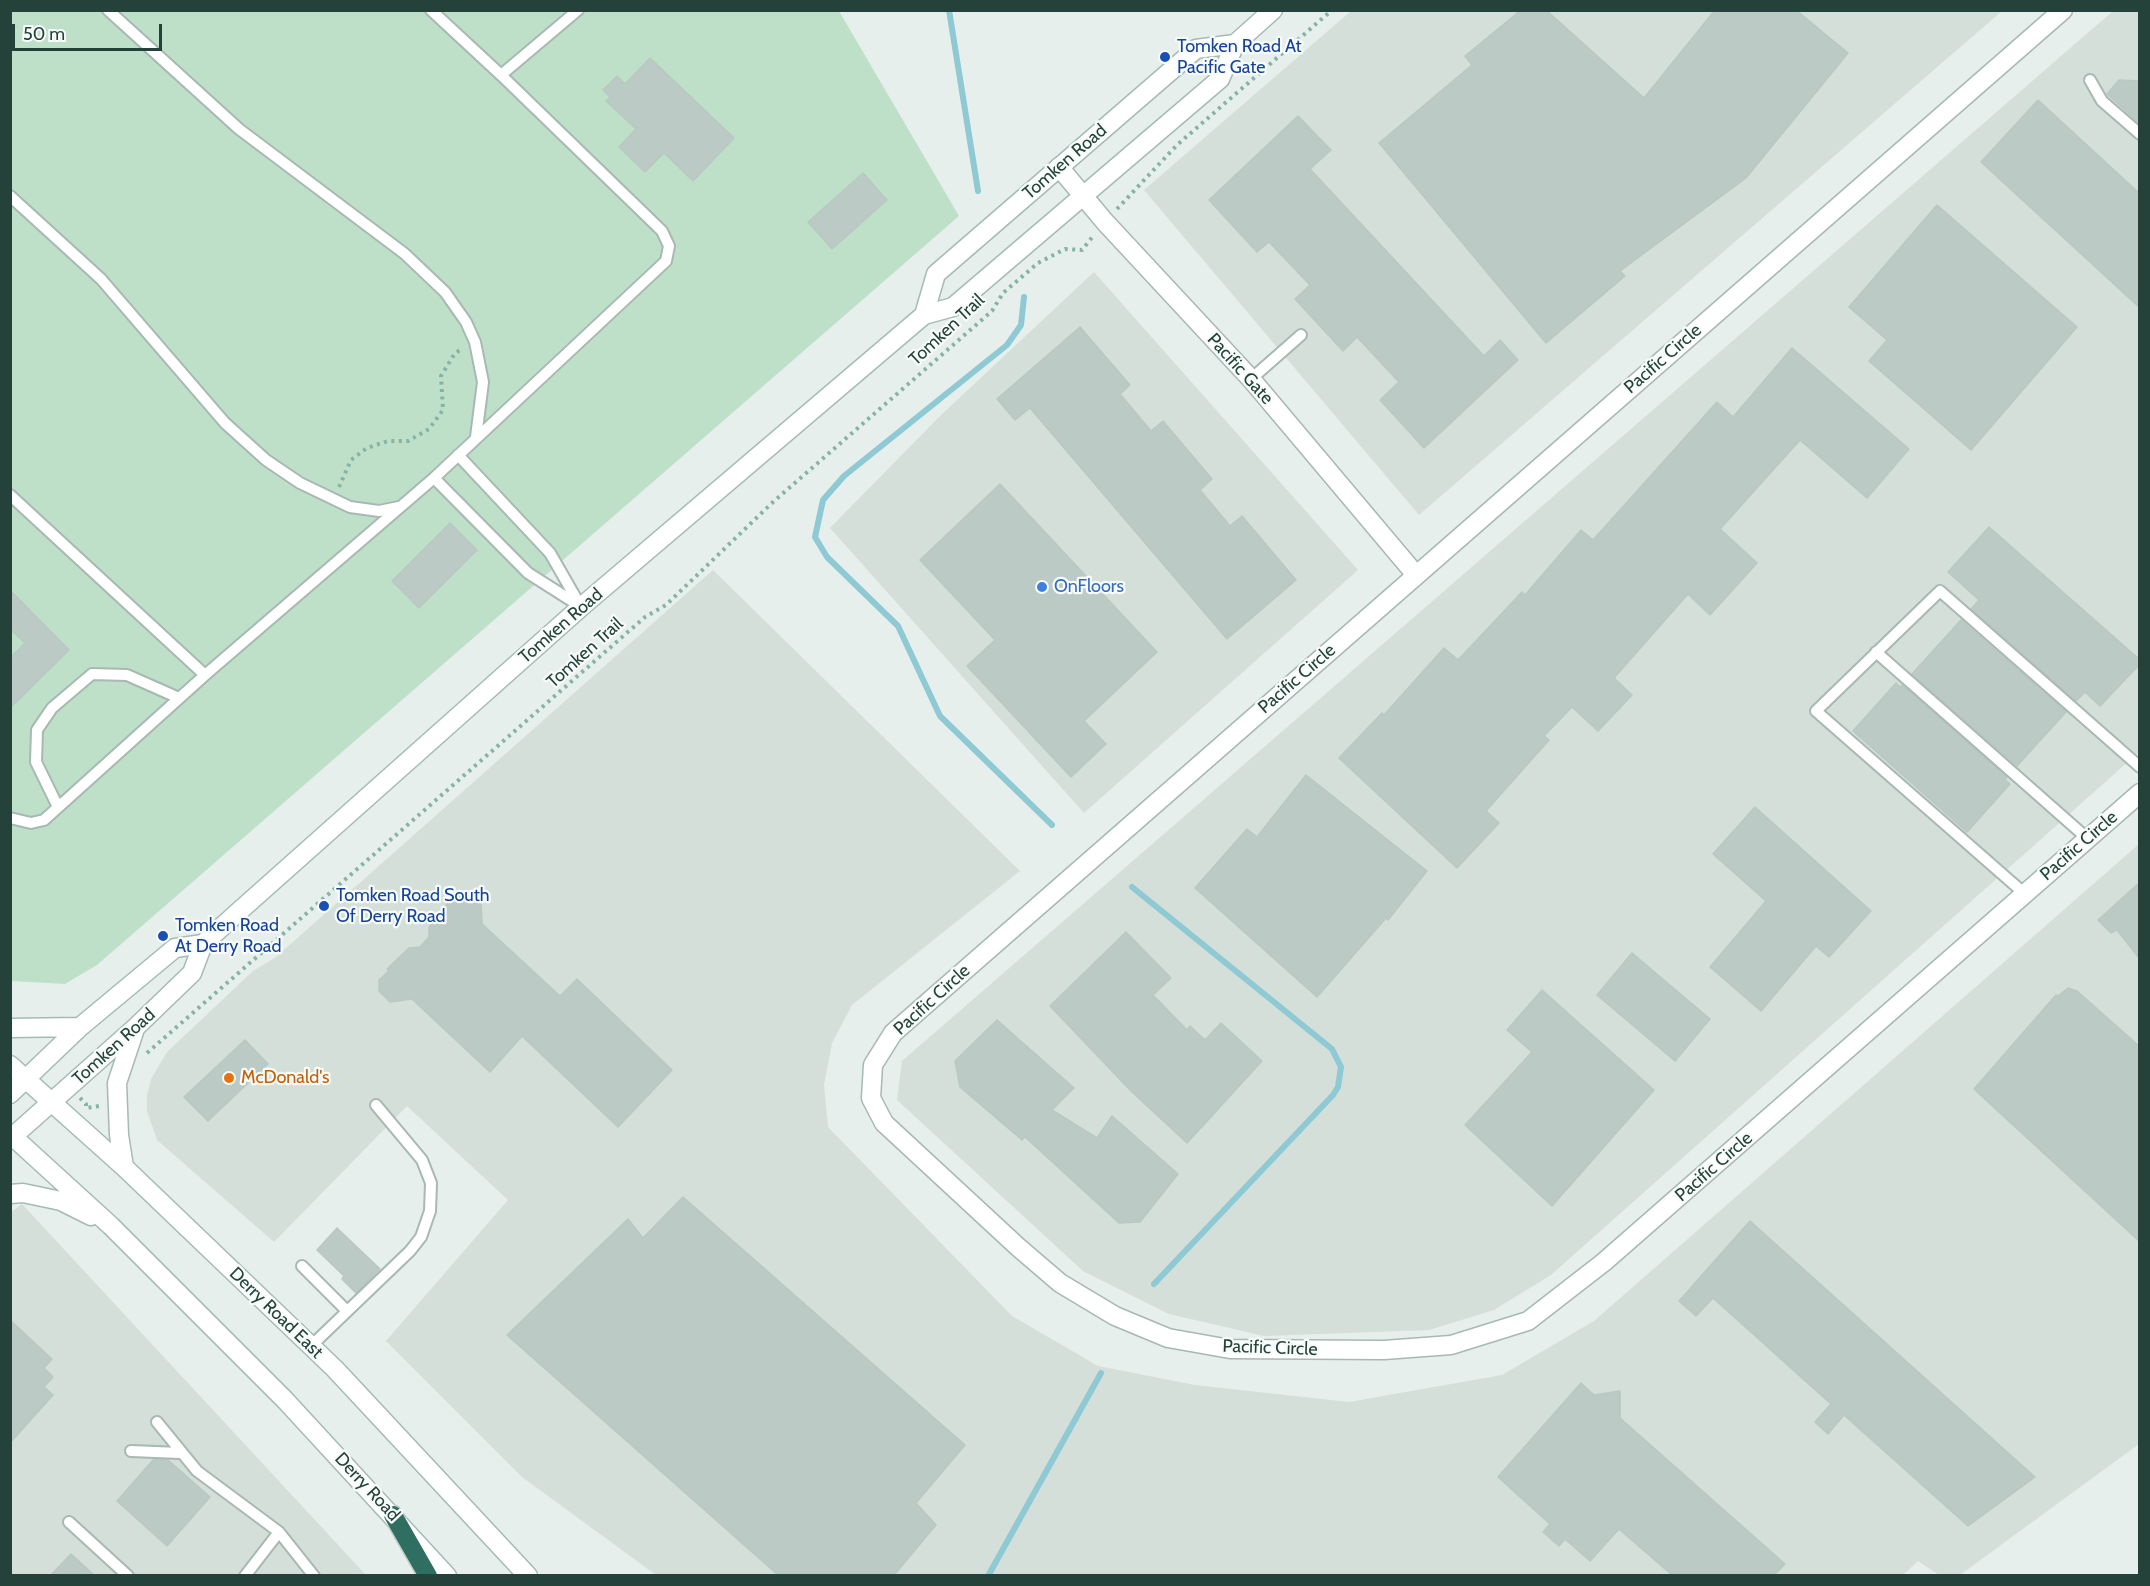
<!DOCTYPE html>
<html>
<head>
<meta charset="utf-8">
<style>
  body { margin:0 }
  #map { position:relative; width:2150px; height:1586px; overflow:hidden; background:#e6efeb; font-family:Cabin,sans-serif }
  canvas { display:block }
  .frame { position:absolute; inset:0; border:12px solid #24423a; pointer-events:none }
  .scale { position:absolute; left:12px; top:24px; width:150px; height:27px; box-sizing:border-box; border:3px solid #24423a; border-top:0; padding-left:8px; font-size:18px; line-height:21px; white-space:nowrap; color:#24423a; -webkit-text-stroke:4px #f7fbf9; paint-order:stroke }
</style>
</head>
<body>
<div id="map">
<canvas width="2150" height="1586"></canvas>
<div class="frame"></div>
<div class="scale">50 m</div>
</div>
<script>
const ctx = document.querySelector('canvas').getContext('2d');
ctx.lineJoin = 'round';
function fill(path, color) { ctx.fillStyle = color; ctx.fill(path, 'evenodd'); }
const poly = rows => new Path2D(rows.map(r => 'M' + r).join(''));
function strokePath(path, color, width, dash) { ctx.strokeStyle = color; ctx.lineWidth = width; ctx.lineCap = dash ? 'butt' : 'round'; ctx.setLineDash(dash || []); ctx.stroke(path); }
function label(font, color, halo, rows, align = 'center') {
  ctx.font = font + ' Cabin,sans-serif'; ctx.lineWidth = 4.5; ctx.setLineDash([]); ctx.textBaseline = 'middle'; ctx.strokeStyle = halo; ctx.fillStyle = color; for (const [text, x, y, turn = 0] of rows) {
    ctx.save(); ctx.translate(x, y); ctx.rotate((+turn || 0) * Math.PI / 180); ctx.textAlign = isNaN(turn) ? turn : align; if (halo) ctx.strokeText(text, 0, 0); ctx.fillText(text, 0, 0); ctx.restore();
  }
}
fill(poly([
  [1351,11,2002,11,1419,515,1144,190],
  [2113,11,2139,11,2139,752,1551,1275,1494,1310,1429,1330,1264,1336,1169,1314,1083,1271,897,1100,902,1061],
  [1094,272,1358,570,1084,813,830,528,940,416],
  [713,570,1020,871,852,1005,832,1043,824,1085,828,1127,1012,1316,1098,1366,1195,1385,1349,1402,1502,1375,1594,1321,2139,844,2139,1444,1960,1575,1939,1575,1918,1561,1902,1576,656,1575,522,1477,386,1341,508,1200,407,1106,274,1242,157,1140,147,1111,147,1095,151,1079,167,1052,253,971,276,957],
  [22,1204,366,1575,11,1576,10,1213]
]), '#d4dfda');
fill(poly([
  [10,11,839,11,959,216,97,965,65,984,11,981]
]), '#bfe0c8');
strokePath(poly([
  [949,10,978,191],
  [1024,297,1021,325,1007,345,844,476,823,500,815,537,827,557,898,626,940,716,1052,825],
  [1132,887,1332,1049,1341,1067,1338,1087,1333,1095,1154,1284],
  [988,1576,1101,1373]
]), '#8ec9d4', 6);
const building = poly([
  [1521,10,1546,10,1644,98,1715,10,1796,10,1848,53,1746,178,1620,271,1625,276,1546,343,1379,143,1472,65,1465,56,1521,10],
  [650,58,734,138,693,181,664,153,645,172,619,147,636,129,606,101,610,97,603,90,617,76,625,84,650,58],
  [2119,80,2139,81,2139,123,2107,94,2119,80],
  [2038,100,2139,193,2139,307,1981,162,2038,100],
  [1298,116,1331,150,1310,169,1484,356,1500,340,1518,360,1424,448,1380,400,1399,382,1357,337,1343,351,1295,299,1310,285,1269,242,1257,252,1209,200,1298,116],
  [863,173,887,200,832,249,808,222,863,173],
  [1937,205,2077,327,1971,450,1869,361,1887,340,1849,307,1937,205],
  [1080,327,1130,385,1120,394,1151,431,1163,421,1212,479,1200,490,1230,526,1242,516,1296,580,1227,639,1030,408,1015,420,997,399,1080,327],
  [1792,348,1909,449,1867,498,1800,440,1720,529,1757,563,1710,615,1688,594,1614,678,1632,695,1598,731,1572,707,1544,736,1549,740,1486,811,1499,823,1457,868,1339,758,1382,713,1384,715,1444,648,1458,660,1522,592,1525,595,1581,530,1593,540,1717,402,1733,417,1792,348],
  [1000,484,1157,652,1084,721,1106,744,1071,777,967,666,995,640,920,560,1000,484],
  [450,523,477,550,419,608,392,581,450,523],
  [1989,527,2139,659,2139,665,2100,706,2085,692,2076,701,1971,609,1979,600,1948,572,1989,527],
  [10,590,69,650,10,708,10,658,25,643,10,629,10,590],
  [1961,620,2066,712,2017,766,1912,674,1961,620],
  [1896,683,1900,687,1902,685,2007,777,2005,780,2010,784,1967,832,1853,731,1896,683],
  [1306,775,1427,871,1388,920,1386,918,1317,997,1195,888,1247,829,1257,837,1306,775],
  [1755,807,1871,911,1829,957,1816,946,1761,1011,1710,967,1766,901,1713,854,1755,807],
  [2139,883,2139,958,2117,930,2111,933,2098,920,2139,883],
  [470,893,481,904,482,924,560,996,577,979,672,1070,618,1127,522,1036,490,1072,412,999,390,1002,379,991,379,980,389,971,387,969,409,948,420,947,429,937,429,927,448,903,459,894,470,893],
  [1126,932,1171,978,1153,995,1187,1030,1190,1026,1205,1040,1221,1023,1262,1061,1187,1143,1131,1091,1050,1006,1126,932],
  [1632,953,1710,1019,1675,1061,1597,995,1632,953],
  [2068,988,2077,991,2139,1046,2139,1241,1974,1089,2056,995,2058,996,2068,988],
  [1542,990,1654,1090,1552,1206,1465,1125,1532,1052,1507,1030,1542,990],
  [997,1020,1074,1088,1052,1110,1097,1138,1112,1116,1178,1174,1140,1222,1119,1223,1025,1137,1022,1140,960,1087,955,1061,997,1020],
  [245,1040,268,1064,208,1121,184,1097,245,1040],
  [683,1197,965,1445,916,1503,936,1525,894,1575,778,1575,507,1335,628,1219,643,1238,683,1197],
  [1750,1221,2035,1477,1968,1526,1844,1415,1828,1434,1815,1422,1831,1404,1713,1298,1696,1316,1679,1301,1750,1221],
  [337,1228,380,1269,356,1293,342,1279,344,1276,317,1250,337,1228],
  [10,1320,52,1359,44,1368,53,1377,44,1387,53,1395,10,1443,10,1320],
  [1581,1383,1594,1395,1620,1391,1620,1418,1785,1564,1774,1575,1672,1575,1619,1529,1590,1561,1565,1539,1559,1546,1543,1532,1550,1524,1498,1477,1581,1383],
  [154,1459,168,1460,210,1497,167,1546,117,1501,154,1459],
  [71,1554,94,1575,51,1575,71,1554]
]);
fill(building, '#bbcac4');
strokePath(building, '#b8c9c2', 1.5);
const lane = poly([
  [108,10,239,129,405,254,445,292,466,322,475,342,483,382,476,437],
  [431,10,501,75],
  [2090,80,2102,101,2140,134],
  [10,196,101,279,225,423,266,460,300,483,350,507,379,511,399,507],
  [1251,379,1301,335],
  [458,455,550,553,581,607],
  [434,478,528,573,580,606],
  [10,495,205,675],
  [1876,652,2088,839],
  [58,807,36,762,37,730,52,708,92,674,127,675,179,698],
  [10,818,31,823,44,820,205,675,434,478,666,261,669,246,662,231,501,75,578,10],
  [2025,894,1816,711,1940,591,2140,767],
  [302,1266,347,1311],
  [311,1346,410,1251,421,1237,430,1211,431,1183,422,1160,376,1105],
  [157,1422,197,1471,279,1532,314,1576],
  [131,1451,180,1453],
  [69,1522,128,1576],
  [245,1576,279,1532]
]);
const street = poly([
  [2063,10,893,1033,873,1065,871,1098,884,1123,1018,1247,1060,1283,1115,1316,1168,1338,1230,1349,1384,1350,1451,1345,1528,1321,1604,1262,2140,793],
  [1059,167,1105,222,1251,379,1416,575]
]);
const secondary = poly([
  [924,315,936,274,1196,49,1235,44],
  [10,1028,80,1027],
  [10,1065,124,1167,335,1369,528,1576],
  [10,1094,80,1027,175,948,203,944],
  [10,1134,111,1226,285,1400,447,1576],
  [10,1139,136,1027,192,973,203,944,236,914,581,607,924,315,953,307,1220,79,1235,44,1273,10],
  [124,1167,119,1135,117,1083,134,1032],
  [10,1194,23,1193,61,1201,91,1216]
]);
const highway = poly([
  [393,1515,428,1576]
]);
strokePath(lane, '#a8b8b2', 14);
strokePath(street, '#a8b8b2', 21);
strokePath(secondary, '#a4bbb3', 21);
strokePath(highway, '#c2cac8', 21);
strokePath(poly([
  [1117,209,1177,145,1332,10],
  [339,487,351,460,367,448,388,441,408,441,429,429,443,410,441,376,455,353,462,349],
  [147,1053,645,617,666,605,773,502,992,311,1003,293,1038,263,1065,249,1082,250,1094,235],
  [80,1098,86,1104,86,1108,99,1106]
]), '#86b3a5', 4, [3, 4.5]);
strokePath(lane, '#fff', 10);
strokePath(street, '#fff', 18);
strokePath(secondary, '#fff', 18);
strokePath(highway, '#2f6f62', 18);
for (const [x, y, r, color] of [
  [1165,57,6,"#1a4fb4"],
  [1042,587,6,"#3f7fe0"],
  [324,906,6,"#1a4fb4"],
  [163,936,6,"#1a4fb4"],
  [229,1078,6,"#e8710a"]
]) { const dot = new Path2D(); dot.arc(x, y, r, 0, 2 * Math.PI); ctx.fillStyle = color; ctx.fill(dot); strokePath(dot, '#f7fbf9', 2); }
label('18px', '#164399', '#f7fbf9', [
  ["Tomken Road At",1177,47],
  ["Pacific Gate",1177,68],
  ["Tomken Road South",336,896],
  ["Of Derry Road",336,917],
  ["Tomken Road",175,926],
  ["At Derry Road",175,947]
], 'left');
label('18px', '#24423a', '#f7fbf9', [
  ["Tomken Road",1065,162,-41],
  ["Tomken Trail",947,330,-43],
  ["Pacific Circle",1663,359,-41],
  ["Pacific Gate",1240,369,48],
  ["Tomken Road",561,626,-41],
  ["Tomken Trail",585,653,-42],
  ["Pacific Circle",1297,679,-41],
  ["Pacific Circle",2079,846,-41],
  ["Pacific Circle",932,1000,-42],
  ["Tomken Road",114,1047,-42],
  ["Pacific Circle",1714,1167,-41],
  ["Derry Road East",276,1313,44],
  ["Pacific Circle",1270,1348,2],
  ["Derry Road",367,1487,47]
]);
label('18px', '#366cbe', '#f7fbf9', [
  ["OnFloors",1054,587]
], 'left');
label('18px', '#c56008', '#f7fbf9', [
  ["McDonald's",241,1078]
], 'left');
</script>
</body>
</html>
